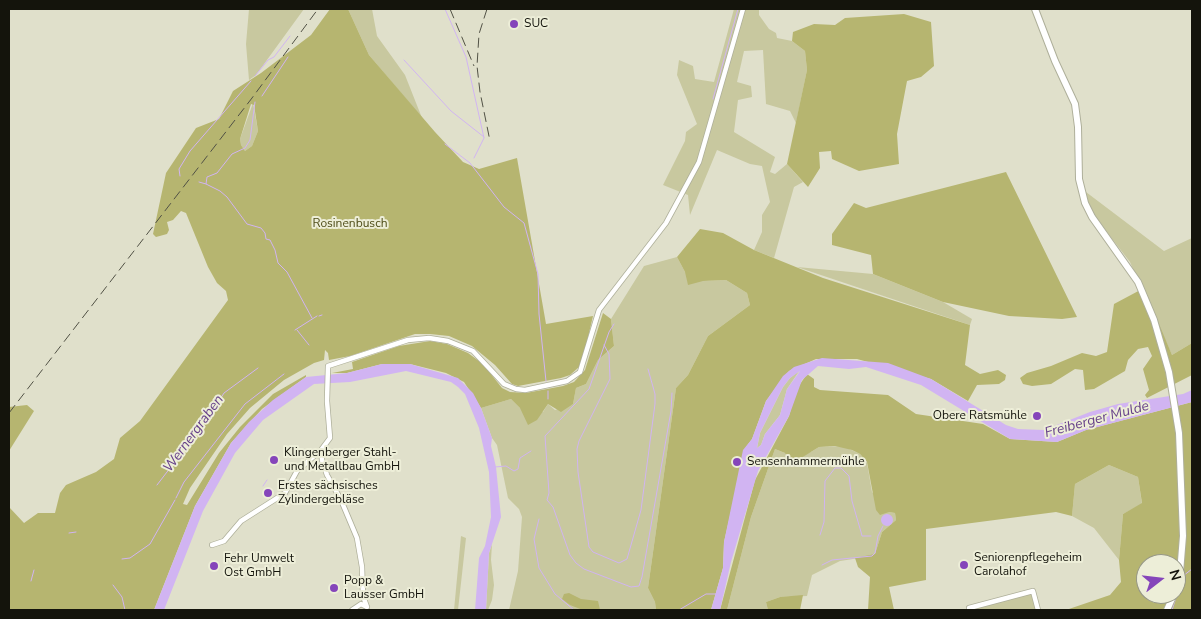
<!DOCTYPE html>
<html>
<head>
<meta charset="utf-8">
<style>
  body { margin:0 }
  #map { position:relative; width:1201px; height:619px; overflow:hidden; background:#e0e0cb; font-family:"Nunito Sans",sans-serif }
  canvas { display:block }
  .frame { position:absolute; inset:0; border:10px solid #14140c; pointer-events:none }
  .north { position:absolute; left:1136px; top:554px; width:50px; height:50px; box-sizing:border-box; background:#edeed8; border:1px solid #969786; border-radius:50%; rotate:74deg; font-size:14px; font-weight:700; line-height:20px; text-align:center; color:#14140c }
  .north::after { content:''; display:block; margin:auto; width:18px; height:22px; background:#8545ba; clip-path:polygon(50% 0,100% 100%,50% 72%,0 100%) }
</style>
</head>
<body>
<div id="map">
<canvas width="1201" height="619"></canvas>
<div class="frame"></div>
<div class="north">N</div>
</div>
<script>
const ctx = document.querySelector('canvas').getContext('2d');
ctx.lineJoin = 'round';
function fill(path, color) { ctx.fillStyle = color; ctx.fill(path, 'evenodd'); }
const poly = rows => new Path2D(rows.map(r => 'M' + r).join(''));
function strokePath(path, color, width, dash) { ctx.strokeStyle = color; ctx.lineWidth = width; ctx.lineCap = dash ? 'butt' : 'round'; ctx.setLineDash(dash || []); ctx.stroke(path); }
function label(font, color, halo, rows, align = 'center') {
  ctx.font = font + ' "Nunito Sans",sans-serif'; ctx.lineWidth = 4; ctx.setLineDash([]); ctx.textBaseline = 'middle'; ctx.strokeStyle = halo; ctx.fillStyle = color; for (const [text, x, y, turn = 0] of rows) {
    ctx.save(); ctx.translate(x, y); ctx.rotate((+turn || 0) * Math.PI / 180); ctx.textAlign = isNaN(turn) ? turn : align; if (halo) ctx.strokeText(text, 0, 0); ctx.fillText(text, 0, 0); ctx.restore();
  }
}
fill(poly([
  [249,9,304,9,256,75,249,80,246,44],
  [348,9,372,9,377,36,405,75,422,118,369,55],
  [734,9,759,9,759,15,769,29,776,33,777,38,792,41,805,51,807,70,796,123,790,111,766,104,763,50,744,51,737,82,751,86,752,97,738,100,734,132,775,157,770,172,775,174,787,164,803,182,794,187,774,258,754,250,762,232,762,215,770,202,762,166,750,164,717,150,690,215,688,195,663,185,685,141,686,132,697,124,677,75,679,60,693,66,695,79,714,82],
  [253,103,258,131,252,146,245,151,241,145,240,139],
  [1082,189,1164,251,1192,238,1192,343,1172,355,1130,262,1093,214],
  [677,257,685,272,703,281,726,280,747,293,750,305,708,336,688,375,676,388,648,588,655,602,656,610,509,610,518,571,522,517,519,509,508,498,497,445,492,438,481,408,511,399,520,408,543,412,548,404,555,410,573,404,576,388,586,384,598,360,614,346,611,319,644,266],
  [797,267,873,274,943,302,972,319,970,325],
  [800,370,787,389,780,415,765,434,761,445,757,448,760,433,783,387,790,378],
  [843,446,860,454,867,463,872,492,889,512,895,513,896,520,882,532,875,554,866,557,840,561,812,575,807,596,780,597,766,602,768,610,727,610,751,517,775,449,785,453,811,452,819,447],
  [1109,465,1138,477,1142,504,1123,514,1119,560,1094,528,1072,516,1075,484],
  [461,536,466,538,458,610,454,610],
  [492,544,491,560,494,585,492,600,488,610,486,610,489,553],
  [1033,593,1037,610,970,610]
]), '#c8c89f');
fill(poly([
  [330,9,348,9,369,55,435,132,463,162,479,169,517,158,546,324,593,316,586,346,579,367,570,375,561,378,518,386,512,384,495,365,472,346,449,336,430,334,415,334,350,356,329,360,328,353,325,350,324,360,314,363,284,380,250,408,227,434,190,488,183,504,187,505,219,453,240,427,273,394,306,375,306,377,262,409,231,443,195,506,154,610,9,610,9,507,24,523,38,513,55,513,60,493,66,485,96,472,114,459,120,438,140,421,228,300,226,291,217,283,208,267,186,213,181,211,173,220,167,222,169,230,167,234,156,237,153,234,166,173,196,128,219,119,233,91,261,73,311,35],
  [251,104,254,105,258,131,252,146,245,151,241,145,240,139],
  [904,14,931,22,934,66,921,77,907,81,897,134,899,164,859,171,832,159,831,151,819,152,820,168,808,187,787,164,807,70,805,51,792,41,793,32,814,24,835,25,845,18],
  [1006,172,1077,317,1062,319,1009,316,943,302,873,274,871,255,832,245,832,234,854,203,866,208],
  [700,229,723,233,754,250,823,278,970,325,965,365,980,374,998,370,1006,375,1005,380,999,384,977,385,968,401,931,379,857,359,816,359,789,371,766,401,752,439,746,447,724,542,723,568,711,610,656,610,655,602,648,588,676,388,688,375,708,336,750,305,747,293,726,280,703,281,688,285,685,272,677,257],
  [1144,288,1172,355,1192,343,1192,375,1147,398,1145,395,1149,390,1143,369,1152,356,1148,347,1138,349,1128,360,1125,371,1094,389,1085,390,1083,370,1075,369,1051,384,1032,386,1023,384,1020,378,1027,373,1051,366,1082,353,1096,356,1107,352,1114,304],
  [603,313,611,319,614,346,598,360,586,384,576,388,573,404,561,412,548,404,537,420,528,425,520,408,511,399,481,408,464,382,446,373,410,364,382,364,347,373,332,373,353,369,352,362,399,346,430,341,447,344,468,353,483,364,502,388,510,392,526,393,563,386,574,382,585,370],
  [807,374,814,379,814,387,820,390,888,395,916,414,983,424,1010,439,1057,442,1086,430,1192,402,1192,610,1066,610,1110,595,1121,582,1119,560,1123,514,1142,503,1138,477,1109,465,1075,484,1072,516,1056,512,926,529,926,580,889,587,894,610,868,610,870,577,858,567,855,558,875,554,882,532,896,520,895,513,889,512,880,515,876,510,867,462,860,454,852,450,835,446,819,447,793,463,785,453,775,449,751,517,727,610,720,610,755,480,789,416,796,390],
  [1146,564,1176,564,1176,594,1146,594],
  [27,405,34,411,9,451,9,407],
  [569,593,581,599,598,601,600,610,583,610,570,605,562,599,564,594],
  [803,595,800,610,768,610,766,602,780,597]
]), '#b6b570');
fill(poly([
  [822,358,888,363,931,379,1006,425,1018,429,1044,430,1090,412,1118,404,1183,394,1192,390,1192,402,1086,430,1057,442,1010,439,921,385,866,367,849,369,818,366,802,380,789,416,758,471,731,562,720,610,711,610,723,568,724,542,743,450,752,439,766,401,783,376,794,367],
  [800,371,787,389,780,415,765,434,761,445,757,448,760,433,783,387,790,378],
  [382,364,410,364,458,378,473,393,481,408,492,438,491,446,496,467,501,517,489,553,486,610,475,610,479,558,485,546,491,517,489,472,479,428,465,394,458,387,451,382,406,371,350,382,314,384,263,420,235,453,203,511,164,610,154,610,195,506,231,443,249,422,273,400,306,377,347,373],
  '881 520a6 6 0 1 1 12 0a6 6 0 1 1-12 0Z'
]), '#d1b4f2');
strokePath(poly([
  [445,9,466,57,484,138,474,158],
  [404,60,451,111,484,137],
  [255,76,268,60,274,57,290,36],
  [262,96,288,57],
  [713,99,738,9],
  [255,102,250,140,245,148,232,154,217,173,207,177,206,184,220,191,227,197,247,224,261,228,265,233,266,239,270,240,275,250,278,263,287,272,312,318],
  [445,144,470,163,504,207,524,223,538,274,539,314,546,381],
  [180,176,179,169,190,151,251,81],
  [199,182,206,184],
  [319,316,322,315],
  [614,324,609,332,589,389,545,436,549,493,547,500,553,507,570,555,576,563,584,569,631,587,639,586,642,577,671,411,672,393],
  [295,330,317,316],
  [297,330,309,345],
  [604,345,609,354,610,379,579,441,577,449,578,472,589,547,593,552,619,563,627,559,641,510,655,404,655,394,648,369],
  [548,391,548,399],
  [1192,462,1192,505],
  [495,467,506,466,514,471,518,469,520,458,531,451],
  [157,485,204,424,224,393,258,368],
  [263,486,267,480],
  [176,498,184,482,245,404,284,374],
  [539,519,534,539,539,568,555,594,574,610],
  [69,533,76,532],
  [820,535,824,522,825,481,835,468,841,468,849,476,852,501,861,532,862,536,871,536],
  [122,559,130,558,150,544,175,500],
  [822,565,832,560,872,556,875,553,878,536,883,526],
  [31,581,34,570],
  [113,585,122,597,125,610],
  [679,610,706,594,716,594],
  [1172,610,1183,576,1192,569]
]), '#d1b4f2', 1);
const minor = poly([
  [212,545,224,541,241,521,285,493,297,471,321,450],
  [367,607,363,596,362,567,357,538,341,500,327,475,322,460,321,450,330,438,327,401,328,366,408,340,429,338,448,341,473,351,504,384,516,389,525,390,567,381,580,372,599,310,666,223,699,162,743,9],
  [969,608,1033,591,1038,610],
  [352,610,361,604,367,607]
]);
const secondary = poly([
  [1035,9,1055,61,1075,104,1078,127,1079,179,1085,203,1092,217,1138,282,1154,320,1169,372,1179,433,1183,536,1180,573,1176,587],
  [1167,610,1174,594]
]);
strokePath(minor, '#aeaf9a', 6);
strokePath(secondary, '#aeaf9a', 8);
strokePath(minor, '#fff', 4.5);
strokePath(secondary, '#fff', 6);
strokePath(poly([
  [450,9,474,66],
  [487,9,479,34,477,66,480,92,490,141],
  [9,413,252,98,318,9]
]), '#515145', 1, [10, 5]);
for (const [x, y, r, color] of [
  [514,24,5,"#8545ba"],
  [1037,416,5,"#8545ba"],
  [274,460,5,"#8545ba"],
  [737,462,5,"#8545ba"],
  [268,493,5,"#8545ba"],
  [964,565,5,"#8545ba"],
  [214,566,5,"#8545ba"],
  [334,588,5,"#8545ba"]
]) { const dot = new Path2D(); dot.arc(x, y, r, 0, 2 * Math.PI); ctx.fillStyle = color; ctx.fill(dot); strokePath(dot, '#edeed8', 2); }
label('12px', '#14140c', '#edeed8', [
  ["SUC",524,24],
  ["Obere Ratsmühle",1027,416,"right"],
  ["Klingenberger Stahl-",284,453],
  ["und Metallbau GmbH",284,467],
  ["Sensenhammermühle",747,462],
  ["Erstes sächsisches",278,486],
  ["Zylindergebläse",278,500],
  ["Seniorenpflegeheim",974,558],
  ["Carolahof",974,572],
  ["Fehr Umwelt",224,559],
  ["Ost GmbH",224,573],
  ["Popp &",344,581],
  ["Lausser GmbH",344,595]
], 'left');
label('12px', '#4e4d18', '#edeed8', [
  ["Rosinenbusch",350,224]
]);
label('italic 14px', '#67418a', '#edeed8', [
  ["Freiberger Mulde",1097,420,-15],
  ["Wernergraben",194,434,-54]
]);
</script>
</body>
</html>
